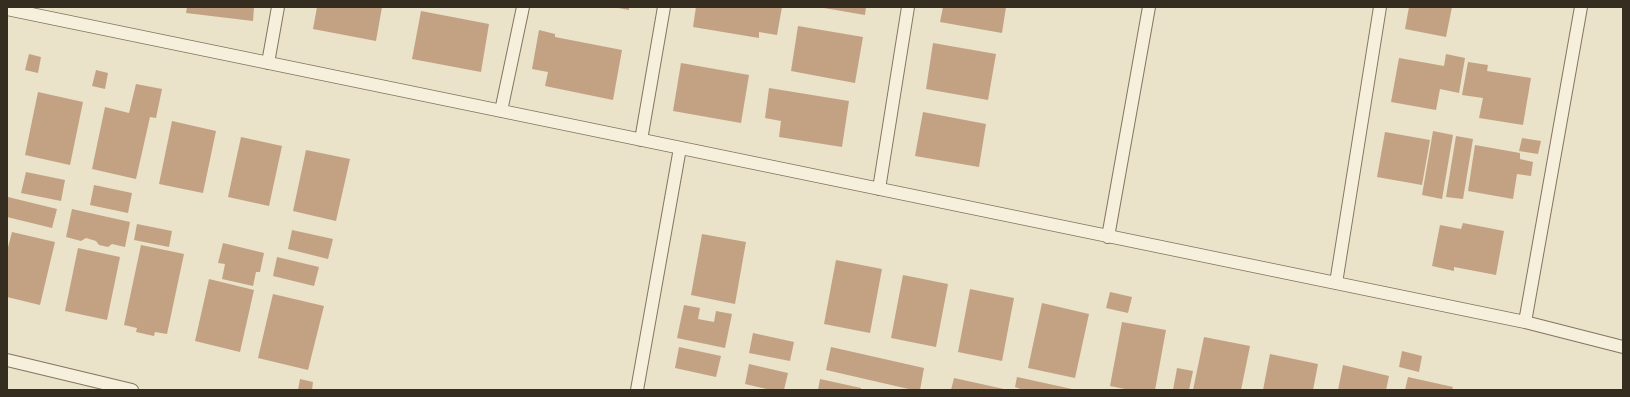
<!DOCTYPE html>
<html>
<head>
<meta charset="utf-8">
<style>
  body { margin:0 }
  #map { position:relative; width:1630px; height:397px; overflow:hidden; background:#eae2c9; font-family:"Times New Roman",serif }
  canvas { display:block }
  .frame { position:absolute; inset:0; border:8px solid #362d21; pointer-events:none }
</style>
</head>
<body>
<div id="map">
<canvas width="1630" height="397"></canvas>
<div class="frame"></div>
</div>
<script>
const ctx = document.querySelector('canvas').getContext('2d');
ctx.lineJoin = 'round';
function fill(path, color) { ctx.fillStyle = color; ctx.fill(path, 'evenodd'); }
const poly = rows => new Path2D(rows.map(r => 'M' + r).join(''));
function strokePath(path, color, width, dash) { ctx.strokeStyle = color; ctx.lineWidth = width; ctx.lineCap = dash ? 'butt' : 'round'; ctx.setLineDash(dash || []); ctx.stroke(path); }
fill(poly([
  [187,7,254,7,253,21,186,13],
  [317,7,382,7,376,41,313,29],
  [613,7,629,7,629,10],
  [696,7,782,7,777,35,759,32,759,38,693,27],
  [818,7,866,7,865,15],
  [943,7,1006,7,1002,33,940,22],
  [1409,7,1452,7,1446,37,1405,29],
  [421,11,489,24,481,72,412,59],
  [798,26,863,37,855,83,791,71],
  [539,30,555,34,555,37,622,50,613,100,545,86,548,72,532,69],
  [933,43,996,54,988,100,926,89],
  [29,54,41,57,38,73,25,70],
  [1446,54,1465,58,1459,93,1440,89,1436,110,1391,102,1399,58,1444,66],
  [1468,62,1488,65,1487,71,1531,78,1523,125,1479,118,1483,98,1462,95],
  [681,63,749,75,741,123,673,111],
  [96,70,108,73,105,89,92,86],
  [136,84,162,89,156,118,150,117,136,179,92,169,105,107,129,113],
  [769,88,849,101,842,147,779,137,781,121,765,118],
  [38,92,83,102,70,165,25,155],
  [923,112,986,124,979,167,915,156],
  [172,121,216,131,203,193,159,184],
  [1433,131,1453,135,1442,199,1422,195],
  [1385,132,1430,140,1422,185,1377,177],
  [1456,136,1473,139,1463,199,1446,197],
  [241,137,282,146,269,206,228,197],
  [1522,138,1541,141,1538,154,1519,151],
  [1475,145,1520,153,1520,159,1533,162,1531,176,1517,174,1513,199,1468,191],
  [306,150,350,159,336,221,293,211],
  [26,172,65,180,61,201,21,193],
  [94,185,132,193,128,213,90,205],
  [8,197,57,209,52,228,7,217],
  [72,209,130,222,125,247,112,244,108,247,99,245,96,241,86,238,81,241,66,237],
  [1463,223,1504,231,1496,275,1454,267,1454,271,1432,266,1440,225,1461,229],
  [137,224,172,231,169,247,134,240],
  [292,230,333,239,328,259,288,249],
  [12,232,55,242,40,305,7,297,7,251],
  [702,234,746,242,735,304,691,295],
  [223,243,264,253,260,272,256,272,253,286,222,279,225,264,218,263],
  [141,245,184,254,167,334,155,332,154,336,136,332,137,328,124,325],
  [78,248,120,257,107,320,65,311],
  [277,257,319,267,314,286,273,276],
  [836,260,882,269,870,333,824,324],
  [903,275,948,284,936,347,891,338],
  [209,279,254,290,240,352,195,341],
  [970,289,1014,298,1002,361,958,352],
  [1110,292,1132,297,1128,313,1106,308],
  [273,294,324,306,308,370,258,358],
  [1042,303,1089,314,1075,378,1028,368],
  [684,305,700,308,698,319,714,322,716,311,732,314,725,348,677,338],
  [1122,322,1166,330,1155,390,1130,390,1110,386],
  [753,333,794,342,790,361,749,353],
  [1204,337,1250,346,1241,390,1193,390],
  [679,347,721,356,716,377,675,368],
  [831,347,924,368,920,390,913,390,826,370],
  [1402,351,1422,356,1419,372,1399,367],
  [1270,354,1318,364,1313,390,1263,390],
  [749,364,788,373,784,390,771,390,745,384],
  [1343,365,1389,376,1386,390,1338,390],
  [1177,368,1193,371,1189,390,1173,390],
  [1017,377,1072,389,1072,390,1023,390,1015,387],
  [1408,377,1453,387,1452,390,1405,390],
  [954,378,1004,389,1003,390,951,390],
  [300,379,313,382,312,390,298,390],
  [820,379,861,388,861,390,818,390]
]), '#c3a283');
const lane = poly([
  [7,9,1525,322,1623,347],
  [268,63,278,7],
  [501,111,523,7],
  [641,140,664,7],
  [879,189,908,7],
  [1108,237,1149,7],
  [1336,283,1380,7],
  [1525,322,1581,7],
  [7,360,132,390],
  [637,390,680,148]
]);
strokePath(lane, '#847560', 14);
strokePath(lane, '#f5efdb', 12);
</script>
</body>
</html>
